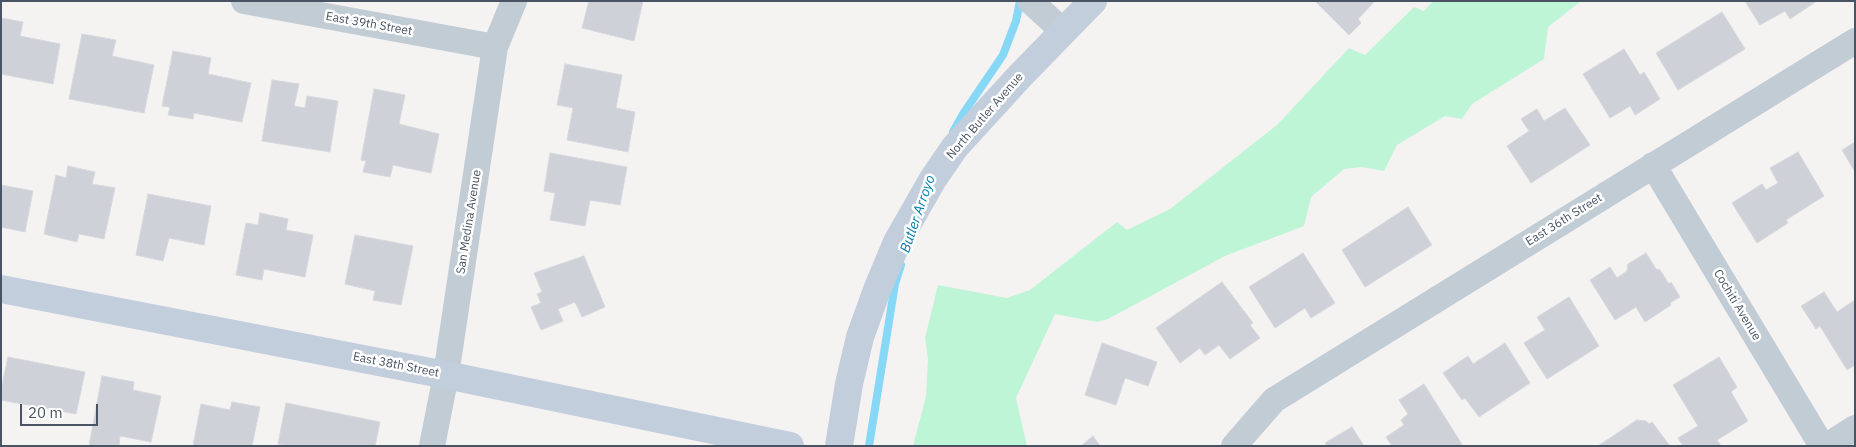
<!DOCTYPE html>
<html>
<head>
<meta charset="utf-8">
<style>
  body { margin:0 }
  #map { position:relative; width:1856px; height:447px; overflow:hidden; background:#f5f2f2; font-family:"IBM Plex Sans",sans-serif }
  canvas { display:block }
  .frame { position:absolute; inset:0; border:2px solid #485463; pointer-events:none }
  .scale { position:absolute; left:20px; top:404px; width:78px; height:22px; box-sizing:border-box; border:2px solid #485463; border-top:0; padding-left:6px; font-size:15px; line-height:18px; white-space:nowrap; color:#485463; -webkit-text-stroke:4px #fff; paint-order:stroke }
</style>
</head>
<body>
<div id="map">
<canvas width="1856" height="447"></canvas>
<div class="frame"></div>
<div class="scale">20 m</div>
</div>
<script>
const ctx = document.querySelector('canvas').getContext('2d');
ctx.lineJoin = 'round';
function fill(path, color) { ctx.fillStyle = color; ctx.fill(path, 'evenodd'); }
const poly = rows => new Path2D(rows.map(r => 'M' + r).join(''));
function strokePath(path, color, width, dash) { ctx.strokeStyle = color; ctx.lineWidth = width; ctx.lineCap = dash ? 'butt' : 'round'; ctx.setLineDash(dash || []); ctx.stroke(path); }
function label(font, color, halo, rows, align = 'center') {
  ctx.font = font + ' "IBM Plex Sans",sans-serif'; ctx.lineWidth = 5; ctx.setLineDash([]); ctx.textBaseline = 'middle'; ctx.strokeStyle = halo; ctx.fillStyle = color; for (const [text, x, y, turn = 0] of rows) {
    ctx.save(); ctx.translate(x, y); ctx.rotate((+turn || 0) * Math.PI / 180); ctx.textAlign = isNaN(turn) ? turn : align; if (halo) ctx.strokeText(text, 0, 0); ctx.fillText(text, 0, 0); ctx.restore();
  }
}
fill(poly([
  [1433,1,1581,1,1548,27,1544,59,1472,104,1462,119,1445,116,1397,145,1384,171,1362,167,1344,169,1311,197,1304,226,1225,256,1108,319,1097,322,1055,314,1016,398,1027,446,913,446,926,396,928,359,925,338,938,285,1007,298,1030,290,1117,222,1127,230,1170,209,1277,125,1349,48,1365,55,1414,7,1424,11]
]), '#bef5d7');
strokePath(poly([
  [953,132,963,114,1003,55,1016,21,1020,1],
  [869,446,895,284,901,265]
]), '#87d8f6', 8);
const building = poly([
  [589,1,643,1,634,41,582,28,589,1],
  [1315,1,1375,1,1358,19,1361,23,1349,35,1315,1],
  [1745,1,1817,1,1790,19,1785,11,1760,25,1745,1],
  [1722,12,1745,49,1678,90,1656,53,1722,12],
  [1,18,23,22,20,36,60,44,53,84,1,74,1,18],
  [82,34,116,40,112,56,154,65,144,113,69,99,82,34],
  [1624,49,1640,75,1644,72,1660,99,1635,115,1630,106,1610,118,1583,74,1624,49],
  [173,51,211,58,208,74,251,83,242,122,194,113,193,119,168,115,170,107,162,106,173,51],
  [565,64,622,75,616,108,635,112,628,152,567,140,573,108,557,105,565,64],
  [272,80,299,84,294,106,305,108,307,96,338,101,330,152,262,141,272,80],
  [374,89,405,95,399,124,439,134,431,173,393,165,390,177,363,172,366,161,361,160,374,89],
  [1565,108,1590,145,1531,183,1507,146,1529,131,1521,119,1537,109,1544,121,1565,108],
  [1855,142,1855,172,1842,150,1855,142],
  [1798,152,1824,196,1786,220,1788,223,1757,243,1732,203,1762,184,1766,190,1778,183,1770,168,1798,152],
  [550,153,627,167,620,205,590,200,585,226,550,220,555,193,544,191,550,153],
  [68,166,95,172,92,184,115,188,104,239,79,234,77,242,44,234,56,175,66,178,68,166],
  [1,185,33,191,25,232,1,227,1,185],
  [148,194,211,206,204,245,169,238,163,261,136,255,148,194],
  [1408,207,1432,245,1365,287,1342,250,1408,207],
  [260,213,288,219,286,230,313,235,305,277,264,269,262,280,236,275,246,223,258,225,260,213],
  [355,235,413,246,401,305,373,300,375,291,345,284,355,235],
  [1303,253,1335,303,1311,318,1305,308,1275,328,1249,287,1303,253],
  [1646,253,1656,269,1660,270,1669,284,1671,282,1680,297,1670,303,1671,305,1645,322,1636,307,1615,320,1590,280,1610,267,1617,278,1627,271,1628,264,1646,253],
  [584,256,605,307,582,317,575,302,558,309,563,321,541,330,531,307,541,303,537,294,542,292,534,273,584,256],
  [1222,282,1253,323,1250,325,1260,338,1230,359,1219,345,1205,355,1200,348,1180,363,1156,328,1222,282],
  [1824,292,1837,312,1855,300,1855,365,1847,370,1820,326,1816,329,1801,306,1824,292],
  [1569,297,1599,346,1547,379,1524,343,1545,330,1537,317,1569,297],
  [1102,343,1157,362,1148,386,1125,378,1116,405,1085,395,1102,343],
  [1505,343,1530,383,1479,417,1465,398,1462,400,1443,373,1468,356,1473,364,1505,343],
  [8,357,85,372,76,414,1,400,1,390,8,357],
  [1719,357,1737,387,1731,392,1748,421,1717,440,1721,446,1683,446,1678,438,1698,426,1673,385,1719,357],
  [102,376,134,382,133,390,161,396,151,442,120,436,119,446,89,446,102,376],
  [1424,384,1463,446,1392,446,1386,437,1404,425,1401,420,1408,414,1399,400,1424,384],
  [232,402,260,407,252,446,193,446,201,404,230,410,232,402],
  [286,403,380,422,375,446,286,446,278,444,286,403],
  [1637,420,1646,421,1649,424,1652,422,1670,446,1598,446,1637,420],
  [1352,427,1364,446,1327,446,1325,443,1352,427],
  [1093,436,1100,446,1081,446,1093,436]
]);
fill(building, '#ced1d8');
strokePath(building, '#d6d8de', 1);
strokePath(poly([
  [244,1,495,47],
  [1030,1,1064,32],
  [1653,165,1822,446],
  [432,446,446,375,495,47,514,1],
  [1234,446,1274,400,1855,41],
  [1827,446,1855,428]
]), '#c2ccd5', 26);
strokePath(poly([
  [1,289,446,375,790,446],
  [839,446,849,384,860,337,877,290,897,242,933,179,955,147,1019,77,1093,1]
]), '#c3cedd', 28);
label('12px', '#485463', '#fff', [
  ["East 39th Street",369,24,10],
  ["North Butler Avenue",985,116,-49],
  ["East 36th Street",1564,220,-32],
  ["San Medina Avenue",469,222,-81],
  ["Cochiti Avenue",1737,305,59],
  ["East 38th Street",396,365,11]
]);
label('italic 14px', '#027dac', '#fff', [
  ["Butler Arroyo",918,214,-71]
]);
</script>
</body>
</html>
